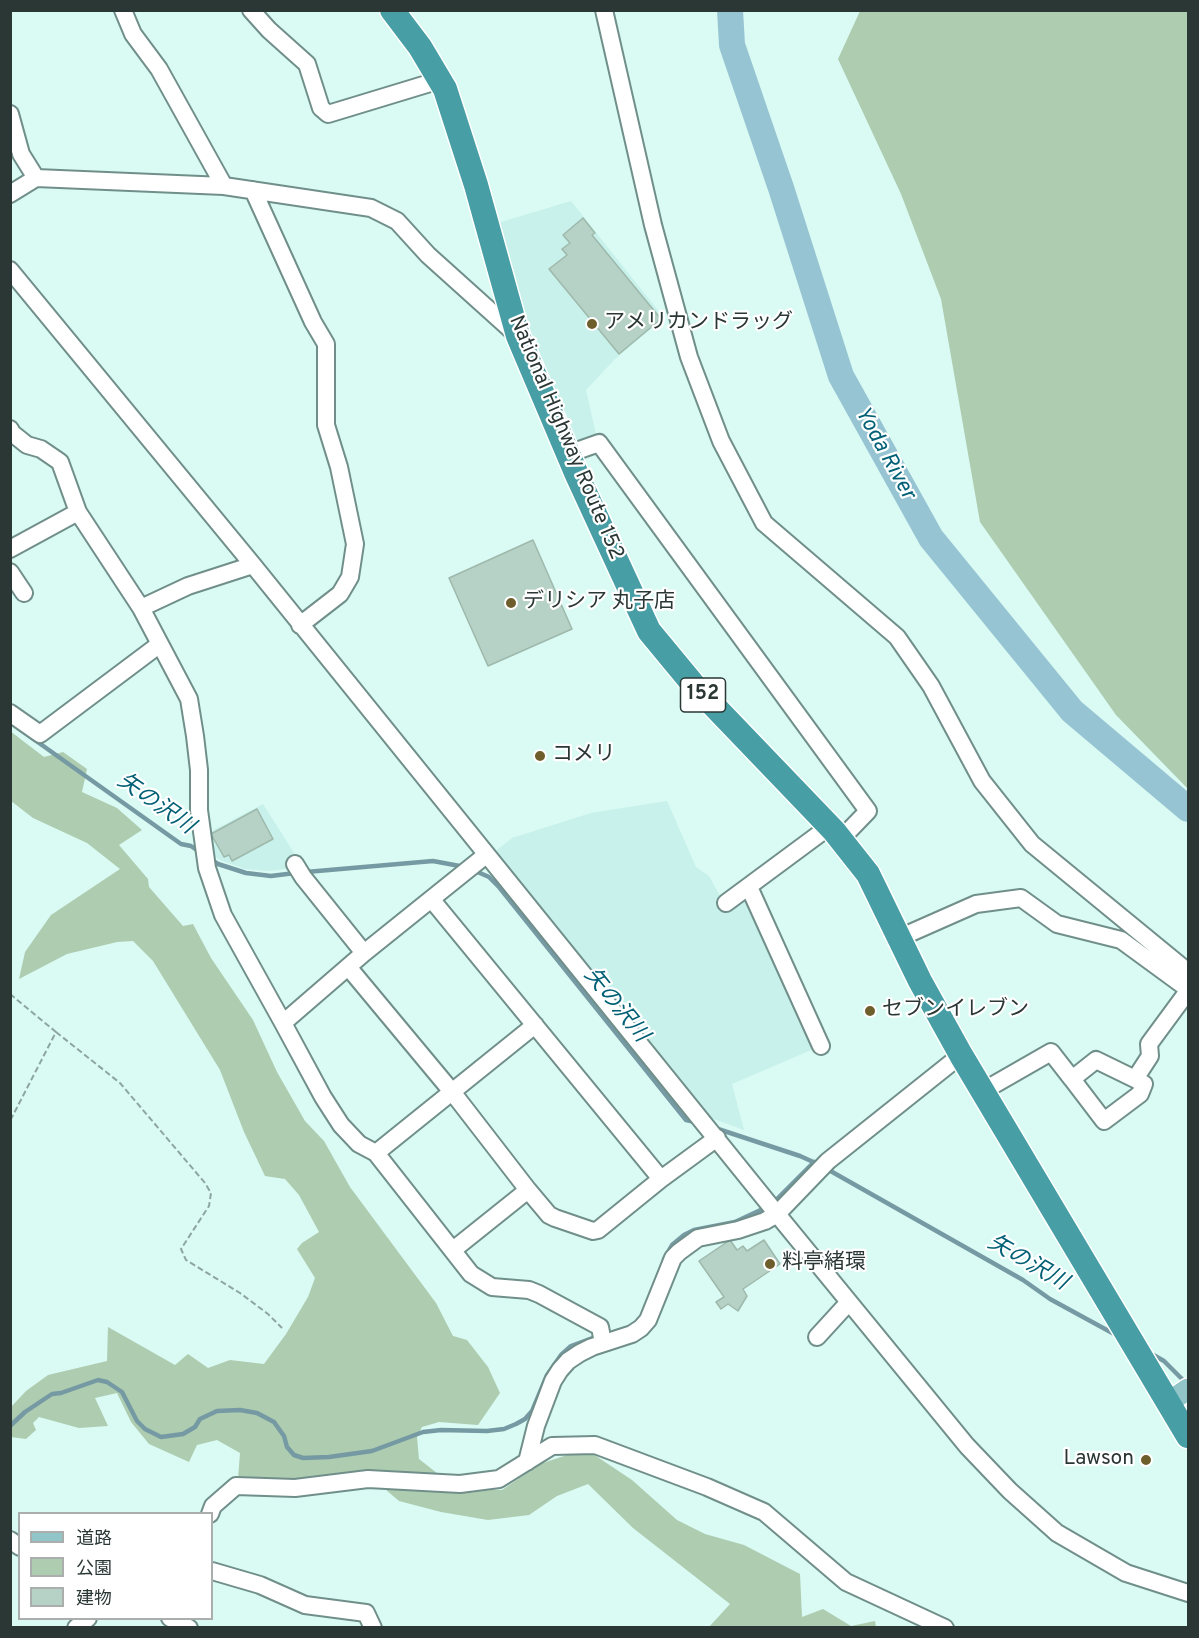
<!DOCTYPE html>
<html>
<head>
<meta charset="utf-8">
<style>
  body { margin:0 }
  #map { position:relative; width:1199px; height:1638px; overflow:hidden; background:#dafaf4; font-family:Overpass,"Noto Sans JP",sans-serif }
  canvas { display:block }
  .frame { position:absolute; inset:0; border:12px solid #2a3734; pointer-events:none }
  .legend { position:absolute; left:18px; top:1512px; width:195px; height:108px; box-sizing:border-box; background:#fff; border:2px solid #aaafae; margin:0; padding:8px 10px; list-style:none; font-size:18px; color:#2a3734 }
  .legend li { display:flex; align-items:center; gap:12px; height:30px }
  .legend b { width:30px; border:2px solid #aaafae }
</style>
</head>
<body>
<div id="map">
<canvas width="1199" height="1638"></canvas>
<div class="frame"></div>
<ul class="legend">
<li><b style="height:8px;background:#91c5c8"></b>道路</li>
<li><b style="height:16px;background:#aeccb0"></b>公園</li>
<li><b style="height:16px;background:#b6d1c5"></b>建物</li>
</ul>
</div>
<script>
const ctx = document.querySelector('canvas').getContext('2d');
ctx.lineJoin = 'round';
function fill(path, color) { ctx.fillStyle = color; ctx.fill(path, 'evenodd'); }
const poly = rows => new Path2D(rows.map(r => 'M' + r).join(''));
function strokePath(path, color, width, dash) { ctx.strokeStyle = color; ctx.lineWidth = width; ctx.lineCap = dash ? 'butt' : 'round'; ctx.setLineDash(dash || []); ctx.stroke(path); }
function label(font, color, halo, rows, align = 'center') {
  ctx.font = font + ' Overpass,"Noto Sans JP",sans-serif'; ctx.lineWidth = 4.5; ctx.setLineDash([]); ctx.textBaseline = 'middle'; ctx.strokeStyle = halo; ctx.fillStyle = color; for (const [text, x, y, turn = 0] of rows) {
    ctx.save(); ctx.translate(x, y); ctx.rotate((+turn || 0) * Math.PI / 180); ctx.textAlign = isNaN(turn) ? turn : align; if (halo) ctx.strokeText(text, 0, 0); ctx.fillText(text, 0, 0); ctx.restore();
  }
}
fill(poly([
  [571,201,664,318,615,359,586,390,597,439,575,449,534,349,498,223],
  [667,801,696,867,709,876,726,907,748,892,818,1047,732,1084,744,1130,711,1118,607,994,610,973,592,978,492,854,512,838,591,813],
  [263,804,303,867,269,871,245,869,220,860,211,853,210,832]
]), '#c7f1ea');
fill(poly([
  [860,11,1188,11,1188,789,1116,715,980,522,941,299,901,194,838,59],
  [10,731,44,757,63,752,87,769,82,792,117,808,142,830,119,845,148,879,149,887,183,926,193,924,211,958,253,1020,277,1072,305,1121,324,1141,350,1187,436,1303,453,1336,467,1340,488,1367,500,1393,478,1425,439,1422,422,1427,417,1437,419,1459,456,1488,502,1490,540,1464,570,1454,590,1452,632,1480,677,1520,705,1534,744,1545,800,1574,802,1617,823,1609,851,1626,875,1621,876,1627,709,1627,730,1604,633,1528,588,1484,557,1496,529,1515,488,1520,441,1512,399,1501,372,1478,296,1481,238,1479,240,1453,217,1440,197,1445,189,1462,149,1444,131,1422,117,1393,95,1398,108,1426,79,1428,39,1417,33,1423,36,1430,26,1439,11,1437,11,1407,26,1391,48,1375,107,1361,108,1327,175,1365,188,1354,208,1368,230,1360,264,1364,286,1334,308,1297,315,1278,297,1249,302,1243,319,1232,299,1195,285,1179,265,1176,244,1132,220,1070,153,961,133,941,117,942,67,954,19,979,25,952,51,915,120,869,87,843,33,818,11,801]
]), '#aeccb0');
strokePath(poly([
  [18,728,181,844,191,846,201,853],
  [210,859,218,864,246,873,271,876,295,873],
  [473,870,489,877,499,887,686,1120,695,1122],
  [306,872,433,861,465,867],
  [715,1128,800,1156,820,1165],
  [827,1169,1023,1280,1050,1299,1116,1335],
  [774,1202,814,1162],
  [664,1259,672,1245,684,1235,694,1230,735,1222,767,1207],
  [1150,1353,1164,1361,1187,1384],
  [10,1426,25,1412,52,1394,61,1393,98,1380,107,1382,122,1392,137,1421,145,1429,161,1437,183,1434,195,1427,200,1419,217,1411,240,1410,257,1413,274,1422,284,1436,287,1447,294,1455,303,1458,329,1457,372,1451,423,1432,441,1430,487,1431,504,1429,516,1424,525,1419,532,1411,547,1375,561,1355,571,1346,598,1336]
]), '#769aa3', 4.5);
strokePath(poly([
  [730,10,732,45,781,188,841,376,931,538,1072,711,1188,809]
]), '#97c4d2', 26);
const building = poly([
  [583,218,595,233,592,235,661,319,619,354,549,269,567,255,562,249,570,243,563,235,583,218],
  [533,540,572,629,488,666,449,578,533,540],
  [257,809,273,839,232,861,229,855,224,857,211,834,257,809],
  [730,1240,737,1250,743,1246,747,1251,764,1240,780,1264,743,1289,747,1296,738,1311,728,1304,721,1309,716,1302,724,1297,699,1261,730,1240]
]);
fill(building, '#b6d1c5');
strokePath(building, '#9eb9ac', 1.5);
const minor = poly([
  [123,10,133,34,159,69,224,186],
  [251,10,269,30,307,64,321,108,328,114,440,80],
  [604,10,653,225,689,357,721,441,764,523,897,637,931,686,982,781,1032,844,1188,972],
  [10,114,21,154,36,178],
  [253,190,313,322,326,344,326,425,339,467,355,544,350,577,340,594,300,625],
  [10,194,36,178,224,186,371,208,397,221,428,255,518,336],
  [10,270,253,565,777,1214,967,1446,1010,1491,1057,1533,1126,1573,1188,1593],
  [10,429,12,433,27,445,41,449,60,462,78,512,141,608,189,699,195,736,199,770,199,810,207,868,223,915,283,1023,323,1097,341,1125,359,1144,376,1153,471,1274,492,1287,529,1290,539,1294,600,1327,603,1343],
  [568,454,599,443,868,811,841,839],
  [10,549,78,512],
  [10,572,24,593],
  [141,608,188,586,253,565],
  [10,713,40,734,160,644],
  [295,864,303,877,364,953],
  [749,887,821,1046],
  [432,900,661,1179],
  [726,903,830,826],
  [899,938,976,904,1021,898,1057,924,1121,940,1188,989],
  [349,968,453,1093,528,1190,549,1215,555,1218,593,1231,598,1230,661,1179,717,1138],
  [283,1023,364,953,486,855],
  [1072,1079,1104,1121,1140,1094,1144,1084,1135,1079],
  [983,1091,1051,1052,1072,1079,1096,1060,1135,1079,1150,1056,1149,1044,1188,991],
  [376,1153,535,1025],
  [453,1250,528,1190],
  [817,1337,849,1302],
  [527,1462,536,1426,553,1381,560,1370,568,1361,580,1353,592,1347,632,1334,641,1328,648,1320,673,1258,679,1252,698,1238,738,1230,765,1221,777,1214,828,1161,961,1055],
  [210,1514,213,1506,236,1486,295,1488,368,1479,460,1484,499,1479,552,1446,595,1445,707,1487,764,1512,846,1582,945,1628],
  [10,1540,20,1547],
  [212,1571,260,1585,305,1605,366,1613,373,1628],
  [170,1618,189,1628],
  [76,1628,88,1618]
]);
const major = poly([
  [1169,1402,1188,1389]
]);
const highway = poly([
  [392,10,420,47,445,89,476,185,518,336,577,475,649,631,692,683,834,831,868,874,920,981,961,1055,1188,1436]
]);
strokePath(minor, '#718f8a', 20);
strokePath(major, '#fff', 24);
strokePath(highway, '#fff', 27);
strokePath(poly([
  [10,994,56,1032,10,1121],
  [56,1032,120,1083,205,1183,211,1193,209,1206,181,1249,186,1260,240,1293,268,1314,282,1328]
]), '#8ea6a1', 2, [6, 3]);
strokePath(minor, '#fff', 16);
strokePath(major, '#91c5c8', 21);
strokePath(highway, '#479ea4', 24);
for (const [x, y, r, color] of [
  [592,324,6,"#6e5e2b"],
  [511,603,6,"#6e5e2b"],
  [540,756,6,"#6e5e2b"],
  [870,1011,6,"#6e5e2b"],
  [770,1264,6,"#6e5e2b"],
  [1146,1460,6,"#6e5e2b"]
]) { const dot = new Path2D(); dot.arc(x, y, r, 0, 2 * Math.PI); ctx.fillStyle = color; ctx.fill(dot); strokePath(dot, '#fff', 2); }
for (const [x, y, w] of [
  [703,695,45]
]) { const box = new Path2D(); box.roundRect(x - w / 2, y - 17, w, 34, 4.5); ctx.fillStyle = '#fff'; ctx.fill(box); strokePath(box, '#2a3734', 1.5); }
label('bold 20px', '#2a3734', null, [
  ["152",703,695]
]);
label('21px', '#2a3734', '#fff', [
  ["アメリカンドラッグ",604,324],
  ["デリシア 丸子店",523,603],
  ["コメリ",552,756],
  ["セブンイレブン",882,1011],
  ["料亭緒環",782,1264],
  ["Lawson",1134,1460,"right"]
], 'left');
label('21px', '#2a3734', '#fff', [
  ["National Highway Route 152",565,438,67]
]);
label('italic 22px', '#016075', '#fff', [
  ["Yoda River",884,454,61],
  ["矢の沢川",155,805,35],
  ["矢の沢川",615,1006,51],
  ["矢の沢川",1027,1264,30]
]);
</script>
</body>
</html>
